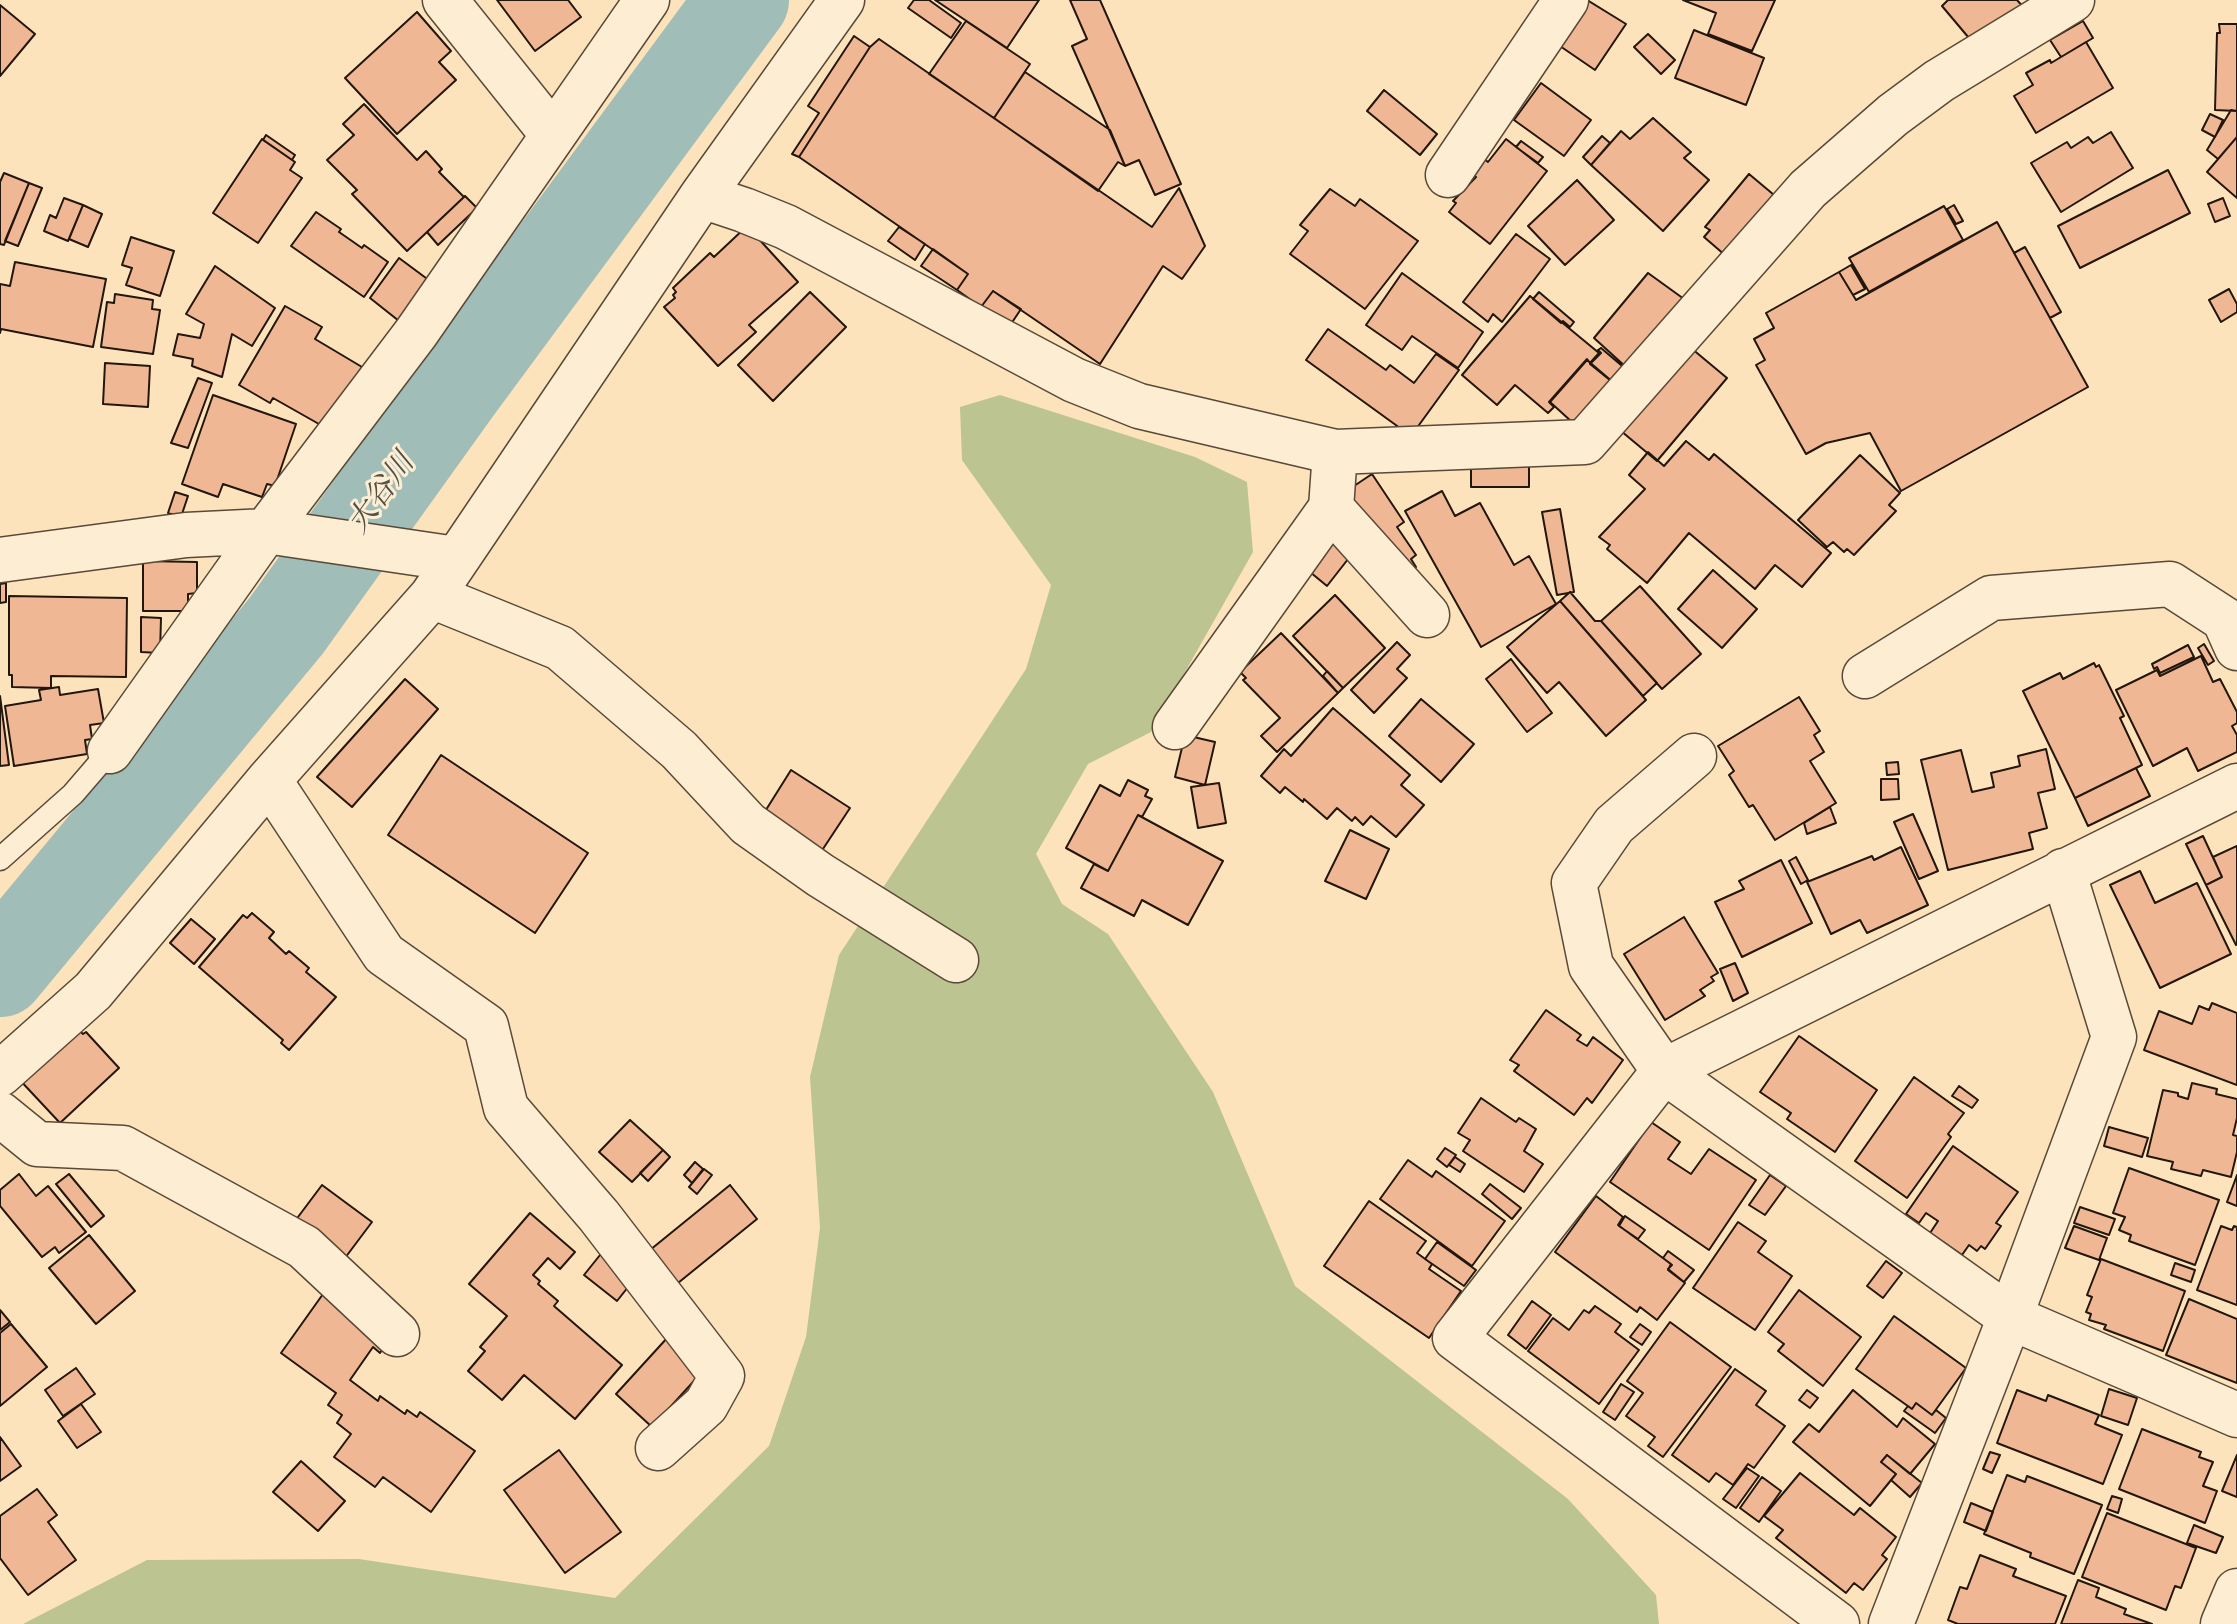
<!DOCTYPE html>
<html>
<head>
<meta charset="utf-8">
<style>
  body { margin:0 }
  canvas { display:block; background:#fce3bb }
</style>
</head>
<body>
<canvas width="2237" height="1624"></canvas>
<script>
const ctx = document.querySelector('canvas').getContext('2d');
ctx.lineJoin = 'round';
function fill(path, color) { ctx.fillStyle = color; ctx.fill(path, 'evenodd'); }
const poly = rows => new Path2D(rows.map(r => 'M' + r).join(''));
function strokePath(path, color, width, dash) { ctx.strokeStyle = color; ctx.lineWidth = width; ctx.lineCap = dash ? 'butt' : 'round'; ctx.setLineDash(dash || []); ctx.stroke(path); }
function label(font, color, halo, rows, align = 'center') {
  ctx.font = font + ' "IM FELL Great Primer","Noto Serif JP",serif'; ctx.lineWidth = 6; ctx.setLineDash([]); ctx.textBaseline = 'middle'; ctx.strokeStyle = halo; ctx.fillStyle = color; for (const [text, x, y, turn = 0] of rows) {
    ctx.save(); ctx.translate(x, y); ctx.rotate((+turn || 0) * Math.PI / 180); ctx.textAlign = isNaN(turn) ? turn : align; if (halo) ctx.strokeText(text, 0, 0); ctx.fillText(text, 0, 0); ctx.restore();
  }
}
fill(poly([
  [1000,395,1195,457,1247,482,1253,552,1151,732,1088,764,1036,854,1062,904,1108,934,1213,1092,1295,1286,1568,1499,1656,1595,1659,1624,23,1624,147,1560,359,1559,615,1598,769,1446,806,1337,820,1228,810,1077,839,955,1026,669,1051,585,962,460,960,407]
]), '#bcc492');
strokePath(poly([
  [0,971,286,626,456,389,743,0]
]), '#a0bdb7', 92);
const building = poly([
  [497,0,568,0,581,17,535,51,497,0],
  [914,0,929,0,961,23,951,38,908,8,914,0],
  [935,0,1039,0,1007,48,935,0],
  [1070,0,1100,0,1181,184,1155,195,1139,160,1125,166,1072,46,1087,39,1070,0],
  [1587,0,1626,24,1595,70,1557,44,1587,0],
  [1683,0,1775,0,1752,51,1708,34,1716,13,1683,0],
  [1948,0,2017,0,2025,9,1974,44,1942,6,1948,0],
  [0,5,35,34,0,76,0,5],
  [417,12,451,51,439,62,456,80,397,134,345,78,417,12],
  [966,21,1030,64,994,118,929,74,966,21],
  [2083,21,2093,38,2061,57,2050,40,2083,21],
  [2219,24,2237,24,2237,111,2215,110,2217,33,2220,33,2219,24],
  [1694,30,1764,58,1746,105,1675,78,1694,30],
  [1648,34,1675,60,1661,74,1634,47,1648,34],
  [854,36,870,47,799,157,792,154,819,113,808,106,854,36],
  [879,39,1152,227,1179,188,1205,246,1182,279,1163,266,1100,364,993,291,981,307,957,290,968,274,799,157,870,47,879,39],
  [2086,42,2113,88,2036,133,2014,96,2033,85,2026,73,2050,60,2051,63,2086,42],
  [1025,72,1110,130,1125,166,1118,162,1098,191,994,118,1025,72],
  [1541,83,1591,120,1564,156,1514,120,1541,83],
  [1384,90,1437,134,1420,155,1367,111,1384,90],
  [364,104,417,160,426,151,442,169,439,172,464,197,407,251,352,194,357,190,327,160,354,135,343,124,364,104],
  [2231,110,2237,111,2237,137,2218,159,2207,150,2231,110],
  [2210,114,2223,120,2215,137,2202,130,2210,114],
  [1653,118,1691,152,1684,158,1709,180,1663,231,1591,165,1621,131,1630,139,1653,118],
  [2111,132,2133,168,2061,212,2031,163,2067,142,2071,148,2088,137,2093,143,2111,132],
  [266,135,295,155,292,160,263,140,266,135],
  [1602,136,1610,143,1591,165,1583,157,1602,136],
  [2237,137,2237,198,2207,172,2237,137],
  [262,139,295,162,290,170,302,178,258,243,213,213,262,139],
  [1506,139,1547,171,1490,244,1449,212,1456,203,1453,201,1476,177,1471,173,1483,158,1488,162,1506,139],
  [1521,141,1543,157,1538,163,1516,147,1521,141],
  [2168,170,2190,213,2080,268,2058,226,2168,170],
  [4,173,29,183,4,245,0,244,0,182,4,173],
  [1749,174,1780,200,1726,256,1704,237,1710,230,1705,227,1749,174],
  [1577,180,1614,220,1565,265,1528,226,1577,180],
  [29,183,42,188,18,246,5,241,29,183],
  [1330,189,1355,206,1360,199,1418,241,1365,309,1290,254,1308,231,1300,225,1330,189],
  [465,196,477,208,438,245,427,232,465,196],
  [64,198,83,205,68,241,44,231,50,215,56,218,64,198],
  [2223,198,2230,216,2215,222,2208,204,2223,198],
  [83,205,102,214,88,247,69,239,83,205],
  [1954,205,1963,221,1956,224,1947,209,1954,205],
  [1944,206,1963,240,1869,292,1849,258,1944,206],
  [316,212,341,229,339,232,362,248,364,245,388,262,364,297,291,246,316,212],
  [1997,222,2088,387,1901,491,1870,433,1826,443,1806,454,1756,365,1765,360,1754,339,1774,328,1766,313,1839,272,1856,300,1997,222],
  [747,226,798,282,749,325,756,332,718,366,664,307,675,298,673,295,676,292,673,288,710,253,714,257,747,226],
  [899,227,925,244,915,260,888,241,899,227],
  [1516,234,1550,259,1502,322,1493,314,1488,322,1463,302,1516,234],
  [131,237,174,251,160,296,126,285,132,268,122,265,131,237],
  [2025,247,2061,312,2050,318,2014,253,2025,247],
  [933,249,968,274,957,290,921,266,933,249],
  [399,258,430,281,399,321,370,298,399,258],
  [15,262,106,279,93,347,1,329,0,333,0,284,10,286,15,262],
  [1851,265,1865,289,1853,295,1839,272,1851,265],
  [215,266,275,308,252,346,232,334,222,377,192,366,193,359,173,355,178,334,200,338,204,324,186,314,215,266],
  [1402,273,1483,332,1458,368,1412,336,1402,350,1366,325,1402,273],
  [1648,273,1684,299,1627,368,1594,338,1648,273],
  [2229,289,2237,304,2237,312,2221,322,2209,300,2229,289],
  [993,291,1021,309,1009,327,981,307,993,291],
  [810,292,846,327,773,401,738,365,810,292],
  [1539,292,1574,322,1570,327,1563,321,1561,323,1533,299,1539,292],
  [115,294,153,300,152,309,160,310,153,354,101,347,107,302,114,303,115,294],
  [1530,296,1599,353,1590,363,1587,359,1549,402,1554,407,1548,413,1515,385,1497,405,1462,375,1530,296],
  [285,306,322,327,315,339,362,367,326,428,273,398,270,403,239,385,285,306],
  [1328,329,1386,370,1390,365,1414,383,1436,354,1459,370,1411,436,1306,360,1328,329],
  [1601,348,1628,371,1616,385,1590,364,1601,353,1598,350,1601,348],
  [1691,348,1727,378,1657,461,1621,431,1691,348],
  [1587,360,1614,383,1584,418,1572,422,1550,402,1587,360],
  [105,363,150,366,148,407,103,404,105,363],
  [198,378,212,383,188,448,171,443,198,378],
  [213,395,296,424,275,486,267,484,262,497,223,484,218,497,182,484,213,395],
  [1686,441,1709,460,1714,454,1831,553,1802,587,1775,565,1755,589,1689,533,1647,583,1607,549,1610,545,1599,537,1645,489,1629,475,1648,452,1664,466,1686,441],
  [1860,455,1900,493,1889,505,1896,511,1854,555,1847,549,1844,552,1833,542,1827,547,1798,520,1860,455],
  [1471,464,1529,466,1529,487,1471,487,1471,464],
  [1372,474,1404,522,1397,527,1416,555,1411,559,1416,567,1401,577,1345,492,1372,474],
  [1442,491,1455,516,1480,503,1514,565,1529,556,1556,604,1481,647,1405,511,1442,491],
  [175,492,188,496,181,517,168,513,175,492],
  [1560,509,1574,592,1557,595,1542,512,1560,509],
  [1334,540,1352,554,1327,586,1310,572,1334,540],
  [143,561,197,562,197,593,188,594,188,611,143,611,143,561],
  [1713,570,1757,609,1722,648,1678,609,1713,570],
  [6,583,6,602,0,603,0,584,6,583],
  [1640,586,1701,654,1662,689,1601,621,1640,586],
  [1570,592,1595,621,1601,621,1657,683,1643,696,1560,601,1570,592],
  [1335,595,1385,648,1343,688,1293,636,1335,595],
  [9,596,127,598,126,677,51,676,51,688,12,687,12,675,9,675,9,596],
  [1560,601,1646,700,1606,736,1559,682,1547,693,1507,647,1560,601],
  [141,617,161,618,160,653,141,652,141,617],
  [1281,633,1338,693,1277,752,1261,736,1280,718,1243,680,1246,678,1240,672,1281,633],
  [1397,642,1410,655,1397,669,1407,678,1374,713,1351,690,1397,642],
  [2204,644,2214,661,2208,665,2198,648,2204,644],
  [2188,645,2194,657,2160,673,2157,667,2154,669,2152,664,2188,645],
  [2201,656,2213,682,2220,679,2237,712,2237,723,2232,726,2237,735,2237,752,2198,771,2187,748,2153,766,2116,690,2157,670,2160,676,2201,656],
  [1511,659,1552,713,1527,732,1486,679,1511,659],
  [2094,663,2096,667,2099,665,2124,716,2120,718,2142,765,2075,798,2023,691,2060,673,2063,679,2094,663],
  [1327,671,1343,688,1338,693,1323,676,1327,671],
  [405,679,438,709,352,807,317,777,405,679],
  [59,687,60,695,98,689,104,723,90,725,92,739,85,740,87,754,14,766,5,706,41,700,39,690,59,687],
  [0,696,9,765,0,766,0,696],
  [1799,697,1820,731,1814,735,1824,752,1810,761,1836,803,1775,840,1753,805,1749,807,1729,775,1734,771,1718,746,1799,697],
  [1421,699,1474,744,1441,782,1389,736,1421,699],
  [1333,708,1410,775,1401,785,1424,805,1396,837,1371,816,1363,825,1355,817,1352,821,1337,808,1327,819,1304,799,1303,802,1285,787,1280,793,1261,776,1284,749,1291,756,1333,708],
  [1185,735,1215,742,1205,785,1175,777,1185,735],
  [2046,749,2055,789,2038,793,2047,828,2029,833,2033,849,1948,870,1921,760,1961,750,1972,792,1994,787,1991,773,2020,766,2018,756,2046,749],
  [441,755,588,853,535,933,388,835,441,755],
  [1898,762,1899,774,1887,775,1886,763,1898,762],
  [2136,768,2150,796,2088,826,2075,798,2136,768],
  [791,770,850,808,817,858,759,821,791,770],
  [1881,779,1898,779,1899,799,1881,800,1881,779],
  [1128,780,1148,790,1145,796,1152,799,1142,817,1138,815,1108,871,1066,848,1100,785,1120,796,1128,780],
  [1219,783,1226,823,1198,828,1191,787,1219,783],
  [1830,807,1836,823,1807,834,1804,823,1830,807],
  [1913,814,1938,871,1919,879,1894,822,1913,814],
  [1138,815,1223,861,1188,925,1142,900,1134,916,1081,888,1094,864,1108,871,1138,815],
  [1350,830,1389,849,1366,899,1325,881,1350,830],
  [2203,836,2222,877,2206,885,2186,844,2203,836],
  [2237,846,2237,944,2236,945,2206,885,2222,877,2213,857,2237,846],
  [1901,847,1928,905,1867,933,1860,920,1831,934,1807,882,1872,856,1874,860,1901,847],
  [1796,857,1808,880,1801,884,1789,861,1796,857],
  [1781,860,1812,923,1742,957,1715,902,1744,889,1739,881,1781,860],
  [2140,871,2155,903,2197,883,2231,954,2160,988,2110,885,2140,871],
  [252,913,274,932,269,938,286,954,289,951,309,968,306,972,336,997,289,1050,281,1043,283,1040,199,967,243,915,247,918,252,913],
  [1684,917,1718,973,1711,977,1714,981,1700,990,1705,996,1665,1020,1624,954,1684,917],
  [191,919,215,939,194,964,170,943,191,919],
  [1735,963,1748,993,1733,1001,1720,969,1735,963],
  [2212,1003,2237,1013,2237,1085,2144,1050,2159,1011,2192,1024,2199,1006,2209,1010,2212,1003],
  [1546,1010,1581,1035,1577,1040,1587,1046,1593,1037,1623,1060,1592,1103,1587,1098,1574,1115,1514,1071,1519,1065,1510,1060,1546,1010],
  [78,1029,83,1034,86,1032,119,1068,60,1123,17,1077,78,1029],
  [1799,1036,1877,1090,1835,1152,1787,1119,1791,1113,1760,1092,1799,1036],
  [1914,1077,1964,1113,1948,1134,1951,1137,1907,1198,1855,1161,1914,1077],
  [2192,1083,2217,1089,2216,1094,2237,1099,2237,1118,2233,1135,2237,1136,2237,1152,2231,1177,2203,1170,2201,1176,2171,1169,2173,1162,2147,1156,2163,1090,2178,1093,2178,1096,2188,1099,2192,1083],
  [1959,1086,1978,1100,1972,1108,1952,1096,1959,1086],
  [1481,1098,1516,1122,1519,1118,1536,1129,1524,1151,1543,1164,1524,1192,1463,1151,1470,1140,1458,1133,1481,1098],
  [630,1120,663,1150,632,1182,599,1152,630,1120],
  [1651,1122,1680,1142,1668,1159,1691,1174,1709,1149,1756,1180,1709,1250,1610,1182,1651,1122],
  [2109,1127,2148,1138,2142,1157,2104,1146,2109,1127],
  [1953,1146,2018,1192,1996,1223,2001,1226,1985,1249,1981,1246,1977,1251,1969,1245,1962,1255,1930,1233,1938,1221,1926,1213,1919,1223,1906,1214,1953,1146],
  [1445,1148,1456,1155,1447,1167,1437,1159,1445,1148],
  [663,1150,670,1157,648,1181,640,1173,663,1150],
  [1455,1157,1465,1164,1460,1172,1449,1165,1455,1157],
  [1408,1160,1432,1177,1436,1171,1505,1221,1472,1266,1380,1199,1408,1160],
  [695,1162,703,1169,692,1183,684,1175,695,1162],
  [2129,1168,2219,1200,2195,1265,2129,1241,2131,1235,2119,1230,2125,1217,2113,1213,2129,1168],
  [704,1169,712,1175,697,1194,689,1187,704,1169],
  [19,1174,36,1196,48,1186,86,1232,59,1253,55,1247,42,1257,0,1206,0,1190,19,1174],
  [69,1174,104,1216,91,1227,56,1184,69,1174],
  [1770,1175,1786,1186,1765,1215,1749,1205,1770,1175],
  [2237,1175,2237,1206,2227,1202,2237,1175],
  [1490,1184,1521,1208,1512,1219,1482,1194,1490,1184],
  [322,1185,372,1222,342,1262,292,1225,322,1185],
  [730,1185,757,1219,678,1283,650,1250,730,1185],
  [1596,1196,1623,1217,1618,1225,1671,1264,1668,1270,1685,1283,1657,1320,1640,1307,1637,1312,1555,1252,1596,1196],
  [1369,1201,1426,1241,1417,1253,1432,1264,1429,1269,1461,1291,1429,1338,1324,1266,1369,1201],
  [2080,1207,2115,1219,2109,1235,2074,1223,2080,1207],
  [530,1213,575,1252,560,1269,548,1258,533,1275,540,1281,538,1284,558,1301,554,1306,622,1365,575,1419,524,1375,502,1400,468,1371,485,1351,480,1347,507,1316,469,1284,530,1213],
  [1625,1216,1645,1230,1638,1239,1619,1226,1625,1216],
  [1738,1222,1766,1241,1758,1252,1792,1276,1755,1330,1693,1288,1738,1222],
  [2074,1226,2107,1238,2099,1260,2065,1248,2074,1226],
  [2221,1226,2232,1230,2234,1226,2237,1227,2237,1305,2197,1290,2221,1226],
  [89,1235,135,1291,96,1324,49,1268,89,1235],
  [1437,1242,1476,1270,1464,1286,1425,1259,1437,1242],
  [608,1245,640,1272,617,1301,584,1275,608,1245],
  [1668,1251,1694,1270,1684,1282,1668,1269,1672,1265,1663,1258,1668,1251],
  [2101,1259,2185,1291,2163,1351,2104,1329,2106,1325,2089,1320,2091,1314,2086,1312,2092,1297,2087,1295,2101,1259],
  [1886,1261,1902,1273,1883,1298,1867,1286,1886,1261],
  [2175,1263,2195,1270,2191,1282,2171,1275,2175,1263],
  [1799,1290,1861,1337,1823,1386,1778,1351,1784,1344,1768,1332,1799,1290],
  [323,1294,388,1341,380,1353,373,1347,350,1380,378,1401,380,1396,405,1414,407,1410,417,1417,420,1412,475,1451,431,1512,383,1477,375,1487,334,1457,351,1434,337,1423,342,1415,328,1405,336,1393,281,1353,323,1294],
  [2189,1299,2237,1319,2237,1383,2166,1355,2189,1299],
  [1532,1301,1551,1315,1526,1349,1508,1335,1532,1301],
  [1595,1306,1621,1324,1615,1332,1639,1350,1599,1404,1528,1351,1553,1318,1569,1330,1584,1310,1589,1313,1595,1306],
  [0,1310,10,1322,0,1330,0,1310],
  [1894,1316,1966,1368,1932,1415,1916,1403,1912,1409,1856,1369,1894,1316],
  [1670,1322,1731,1367,1663,1457,1648,1446,1655,1437,1626,1416,1643,1393,1627,1381,1670,1322],
  [11,1324,47,1367,0,1406,0,1333,11,1324],
  [1640,1324,1651,1332,1642,1345,1630,1337,1640,1324],
  [668,1337,704,1370,652,1427,616,1394,668,1337],
  [76,1368,95,1394,63,1416,45,1390,76,1368],
  [1735,1369,1766,1391,1756,1405,1785,1426,1754,1468,1748,1464,1733,1485,1716,1473,1709,1482,1672,1455,1735,1369],
  [1621,1384,1634,1392,1615,1420,1603,1412,1621,1384],
  [2109,1389,2137,1398,2128,1425,2101,1416,2109,1389],
  [1807,1390,1818,1398,1810,1408,1799,1400,1807,1390],
  [1853,1390,1897,1427,1903,1418,1935,1444,1910,1474,1887,1455,1881,1462,1896,1474,1870,1506,1793,1442,1809,1424,1819,1432,1853,1390],
  [2017,1390,2046,1401,2048,1395,2099,1415,2095,1424,2122,1435,2103,1484,1997,1443,2017,1390],
  [1916,1403,1932,1415,1936,1410,1946,1418,1935,1433,1904,1411,1908,1406,1912,1409,1916,1403],
  [81,1404,101,1432,77,1448,58,1421,81,1404],
  [2142,1429,2201,1452,2199,1457,2213,1462,2203,1486,2217,1491,2205,1523,2119,1489,2142,1429],
  [0,1437,21,1466,0,1481,0,1437],
  [559,1450,621,1532,565,1573,504,1490,559,1450],
  [1990,1452,2000,1455,1992,1473,1983,1469,1990,1452],
  [1887,1455,1922,1483,1910,1497,1891,1480,1896,1474,1881,1462,1887,1455],
  [2237,1455,2237,1497,2222,1491,2237,1455],
  [301,1461,345,1501,318,1531,273,1492,301,1461],
  [1747,1468,1759,1476,1736,1508,1723,1499,1747,1468],
  [1800,1473,1854,1515,1860,1508,1896,1537,1882,1555,1887,1559,1863,1590,1854,1583,1846,1593,1776,1538,1783,1530,1764,1516,1800,1473],
  [2007,1475,2025,1482,2027,1476,2102,1505,2074,1574,2030,1557,2031,1553,1984,1534,2007,1475],
  [1762,1477,1781,1491,1759,1522,1740,1508,1762,1477],
  [37,1489,57,1515,48,1522,76,1560,28,1595,0,1558,0,1516,37,1489],
  [2112,1496,2122,1499,2118,1513,2107,1509,2112,1496],
  [1971,1503,1993,1512,1986,1531,1964,1522,1971,1503],
  [2107,1513,2196,1548,2181,1588,2175,1586,2166,1610,2082,1577,2107,1513],
  [2194,1525,2223,1537,2216,1553,2187,1543,2194,1525],
  [1980,1555,2016,1569,2013,1576,2066,1596,2055,1624,1958,1624,1948,1620,1960,1587,1967,1589,1980,1555],
  [2078,1580,2099,1588,2096,1597,2126,1609,2124,1614,2152,1624,2061,1624,2078,1580]
]);
fill(building, '#f0b794');
strokePath(building, '#23160c', 2);
const lane = poly([
  [0,859,73,794,110,751]
]);
const street = poly([
  [445,0,553,135],
  [1448,175,1566,0],
  [702,196,744,210,786,227,1074,380,1139,406,1335,452,1585,442,1808,189,1893,115,1939,81,2072,0],
  [1331,508,1427,615],
  [0,560,186,535,266,531,456,559],
  [432,596,560,648,679,750,748,824,820,875,956,960],
  [1865,676,1991,598,2170,584,2224,619,2237,648],
  [1175,727,1331,508,1335,452],
  [110,751,266,531,416,333,647,0],
  [1694,756,1614,825,1574,883,1591,966,1664,1071,2010,1317,2237,1415],
  [269,780,384,954,486,1026,506,1108,599,1216,722,1376,706,1405,658,1448],
  [0,1074,93,991,269,780,432,596,702,196,842,0],
  [0,1114,37,1144,123,1148,304,1247,397,1334],
  [1837,1624,1455,1338,1664,1071,2237,786],
  [1891,1624,2010,1317,2114,1037,2063,871],
  [2223,1624,2237,1591]
]);
strokePath(lane, '#594938', 25);
strokePath(street, '#594938', 47);
strokePath(lane, '#fdedd3', 22);
strokePath(street, '#fdedd3', 44);
label('italic 30px', '#4f5048', '#fdedd3', [
  ["大谷川",382,494,-54]
]);
</script>
</body>
</html>
